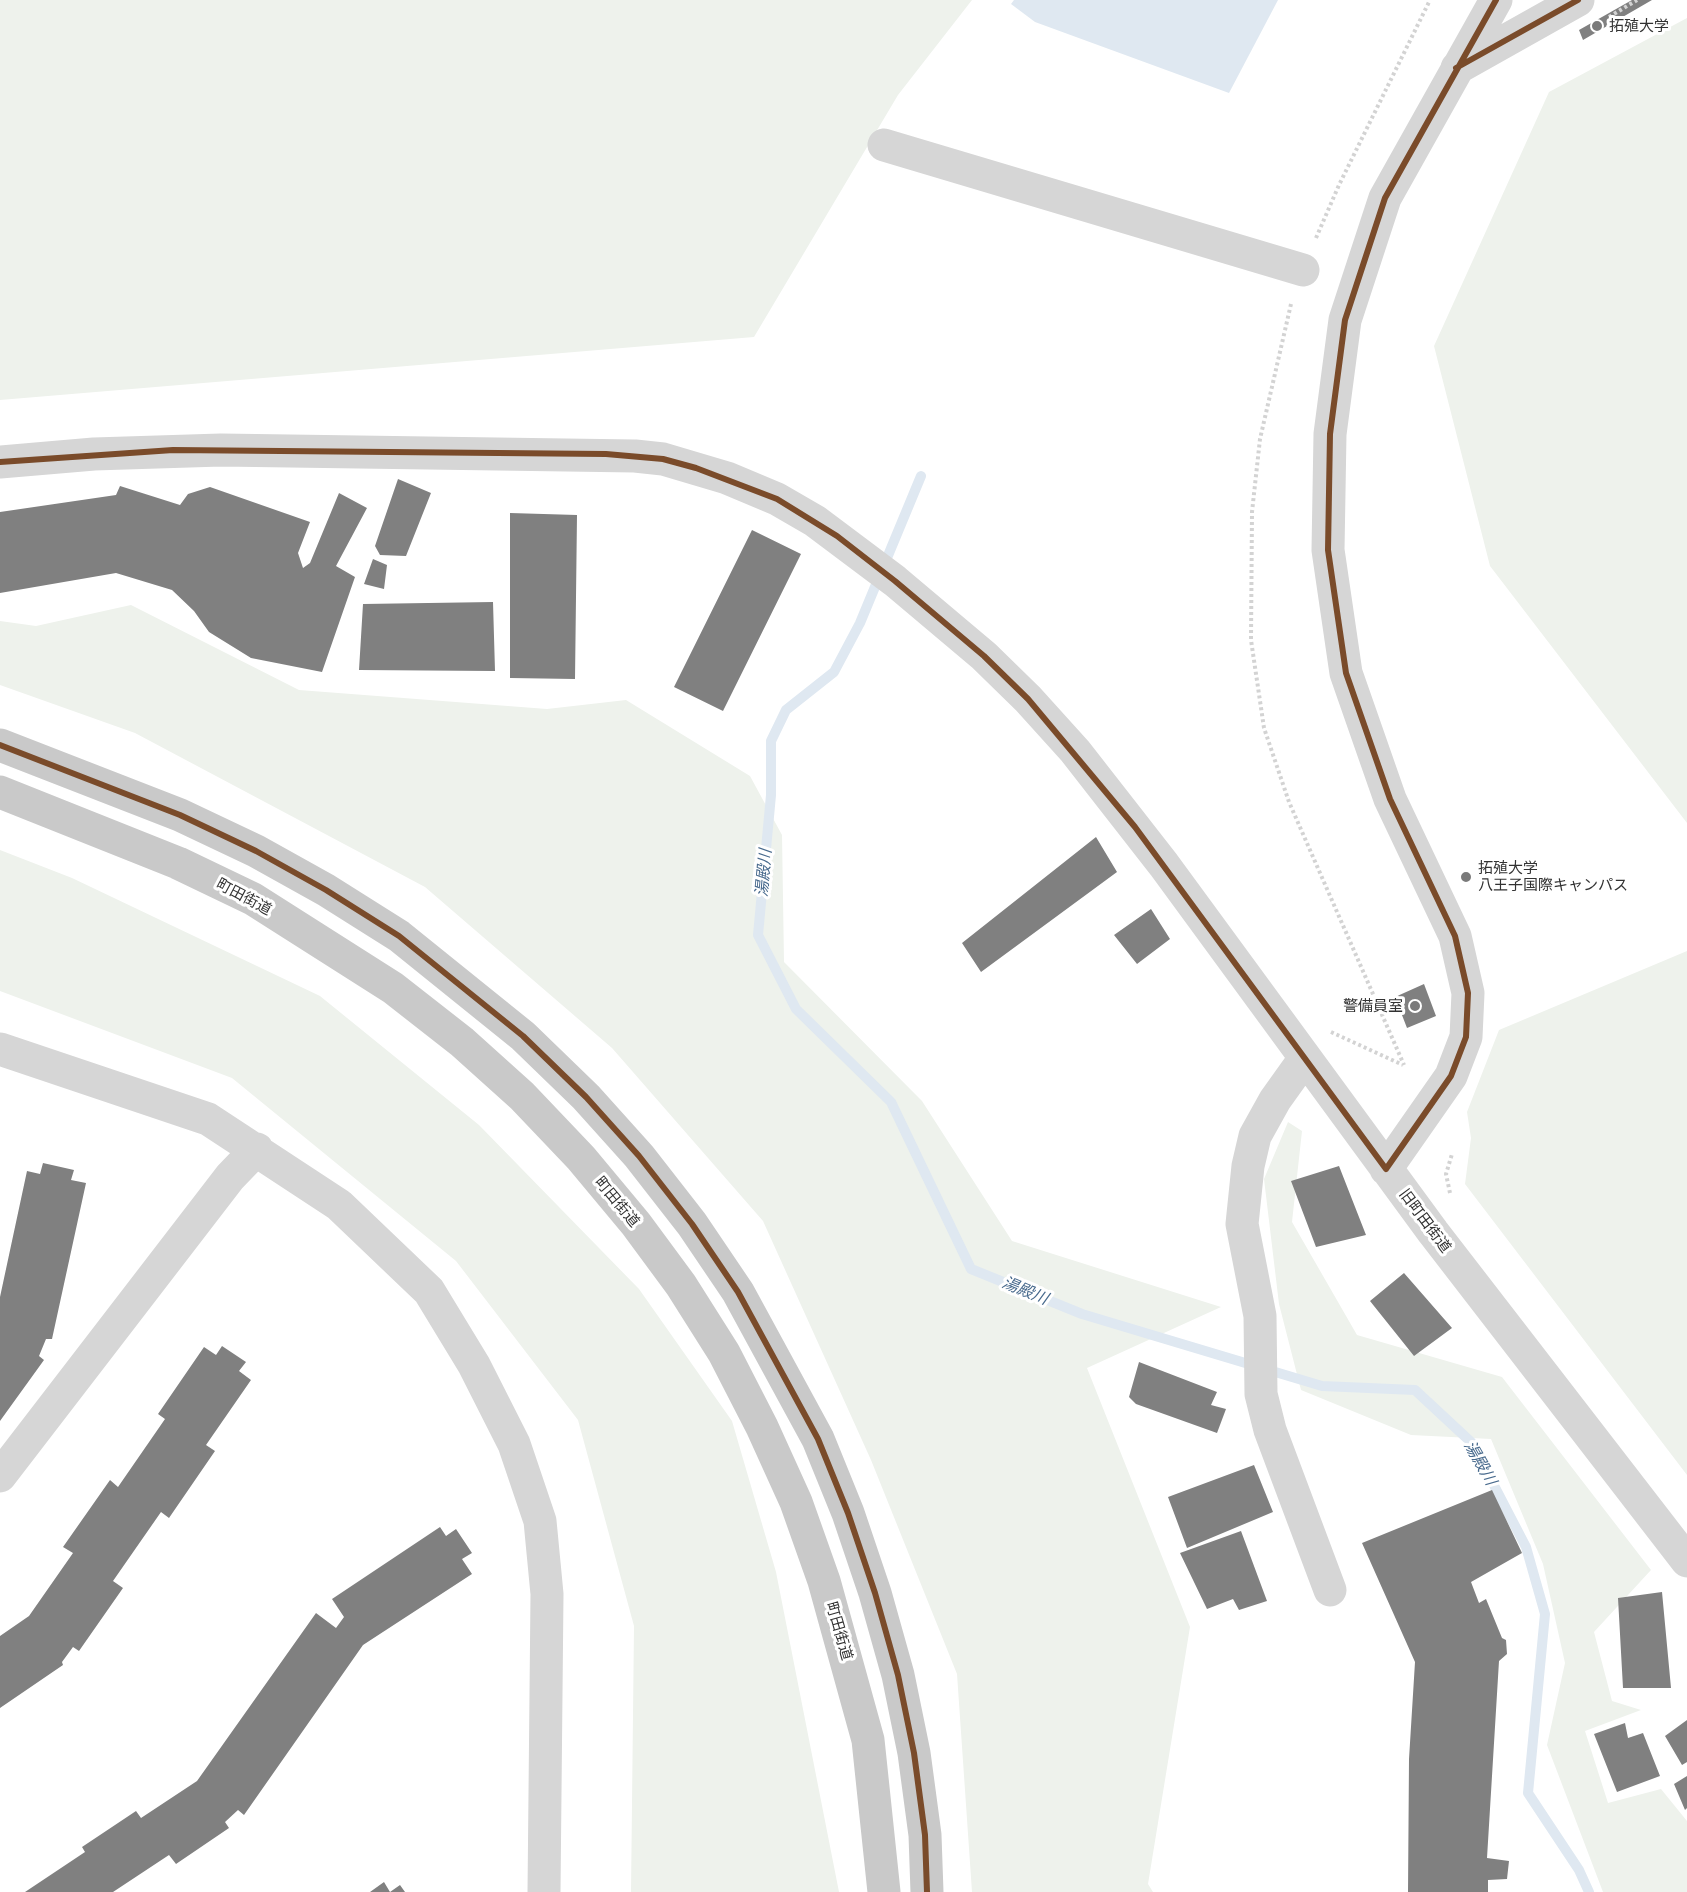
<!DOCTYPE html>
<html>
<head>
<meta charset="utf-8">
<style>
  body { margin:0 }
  canvas { display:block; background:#fff }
</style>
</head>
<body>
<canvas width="1687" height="1892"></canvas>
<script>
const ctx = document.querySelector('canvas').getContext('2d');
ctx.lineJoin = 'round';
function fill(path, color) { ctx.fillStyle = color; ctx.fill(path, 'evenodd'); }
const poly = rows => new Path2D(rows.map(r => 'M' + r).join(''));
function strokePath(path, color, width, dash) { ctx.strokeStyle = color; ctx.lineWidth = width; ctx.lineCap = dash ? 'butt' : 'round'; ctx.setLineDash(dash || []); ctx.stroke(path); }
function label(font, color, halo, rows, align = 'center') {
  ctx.font = font + ' "Public Sans","Noto Sans JP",sans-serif'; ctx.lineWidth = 6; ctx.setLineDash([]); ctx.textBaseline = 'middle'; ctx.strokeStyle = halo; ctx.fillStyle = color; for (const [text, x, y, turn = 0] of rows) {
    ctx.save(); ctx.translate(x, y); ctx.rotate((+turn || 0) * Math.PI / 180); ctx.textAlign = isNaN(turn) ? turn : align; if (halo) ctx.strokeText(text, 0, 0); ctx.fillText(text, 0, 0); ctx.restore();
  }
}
fill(poly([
  [0,0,972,0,898,95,754,337,0,400],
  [1687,18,1687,823,1490,566,1434,346,1549,92],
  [131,605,299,690,547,709,626,700,750,776,782,835,784,962,922,1101,1012,1241,1221,1307,1087,1368,1190,1627,1148,1884,1153,1892,972,1892,957,1674,871,1460,763,1221,612,1048,425,887,135,733,0,685,0,621,36,626],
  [0,850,72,878,320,996,479,1125,639,1289,732,1421,776,1572,839,1892,631,1892,634,1626,578,1420,456,1261,232,1078,0,991],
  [1687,951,1687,1475,1465,1184,1471,1138,1467,1112,1499,1030],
  [1288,1122,1302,1131,1292,1222,1357,1335,1502,1377,1651,1570,1594,1632,1612,1701,1641,1710,1585,1731,1608,1803,1661,1789,1687,1821,1687,1892,1603,1892,1547,1745,1565,1663,1543,1564,1491,1439,1411,1435,1301,1390,1279,1304,1264,1179]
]), '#eef2ec');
fill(poly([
  [1014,0,1278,0,1229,93,1035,22,1011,4]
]), '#dfe8f1');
strokePath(poly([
  [921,476,860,623,834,672,786,710,771,741,771,795,758,935,796,1009,891,1102,971,1269,1082,1314,1322,1386,1415,1390,1472,1443,1526,1547,1545,1614,1528,1793,1579,1870,1589,1892]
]), '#dfe8f1', 10);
fill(poly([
  [1632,0,1652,0,1583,40,1579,30],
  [398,479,431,493,406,556,380,555,375,546],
  [120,486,180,505,188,494,210,487,310,522,298,553,303,568,310,563,339,493,367,508,336,566,355,577,322,672,251,658,209,632,194,611,172,590,116,573,0,593,0,512,116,495],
  [510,513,577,515,575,679,510,678],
  [752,530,801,554,723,711,674,687],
  [373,559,387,565,384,589,364,584],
  [493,602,495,671,359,670,363,604],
  [1096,837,1117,872,981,972,962,943],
  [1151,909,1170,939,1137,964,1114,935],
  [1424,984,1436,1016,1407,1028,1395,997],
  [43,1163,74,1170,71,1180,86,1183,52,1339,46,1339,39,1356,44,1360,0,1421,0,1297,27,1171,40,1174],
  [1339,1166,1366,1235,1316,1247,1291,1181],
  [1404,1273,1452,1328,1414,1356,1370,1301],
  [222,1346,246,1362,239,1371,251,1380,206,1445,215,1451,169,1518,161,1512,113,1581,123,1588,79,1651,73,1647,62,1662,63,1665,0,1708,0,1636,29,1616,73,1553,63,1547,110,1480,118,1487,165,1419,158,1414,204,1347,216,1355],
  [1139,1362,1217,1392,1211,1405,1226,1409,1217,1433,1136,1404,1129,1397],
  [1254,1465,1273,1512,1187,1548,1168,1497],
  [1492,1490,1522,1553,1471,1582,1479,1603,1486,1599,1502,1638,1506,1640,1507,1654,1499,1661,1487,1858,1509,1861,1507,1879,1488,1880,1488,1892,1408,1892,1409,1759,1415,1662,1362,1543],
  [440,1527,446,1536,456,1529,472,1553,462,1559,472,1574,363,1645,244,1815,238,1810,225,1822,229,1828,176,1864,169,1855,113,1892,25,1892,85,1852,82,1847,136,1811,141,1818,197,1781,316,1613,336,1628,344,1617,332,1599],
  [1241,1531,1267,1601,1239,1610,1233,1599,1207,1609,1180,1553],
  [1662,1592,1671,1688,1623,1688,1618,1598],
  [1687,1720,1687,1762,1682,1765,1665,1736],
  [1625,1723,1628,1738,1643,1733,1660,1776,1617,1792,1594,1734],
  [1687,1776,1687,1808,1685,1810,1674,1784],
  [384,1882,390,1892,400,1885,405,1892,370,1892]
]), '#808080');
strokePath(poly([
  [1609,17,1637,0],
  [1316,238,1339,185,1430,0],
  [1291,304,1260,439,1252,512,1251,640,1264,728,1289,802,1404,1065],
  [1331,1032,1403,1065],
  [1450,1193,1446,1174,1452,1154]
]), '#d3d3d3', 4, [3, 3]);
strokePath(poly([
  [1457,68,1578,0],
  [884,145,1303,270],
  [0,462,94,454,221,450,635,456,663,459,727,478,777,499,815,521,895,581,984,656,1028,699,1075,751,1164,865,1433,1232,1687,1561],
  [0,1049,208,1119,339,1205,429,1291,474,1365,514,1444,540,1521,547,1594,544,1892],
  [1305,1058,1275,1100,1255,1136,1248,1166,1242,1224,1260,1316,1261,1394,1270,1430,1330,1590],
  [1386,1169,1451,1076,1466,1037,1468,993,1455,936,1390,799,1346,673,1328,550,1330,434,1345,320,1385,198,1496,0],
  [0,1476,230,1177,257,1149]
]), '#d6d6d6', 33);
strokePath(poly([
  [0,745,180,815,256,851,326,890,399,936,523,1036,586,1097,639,1156,692,1224,738,1292,818,1439,848,1513,875,1593,898,1675,914,1753,925,1835,927,1892],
  [0,792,178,863,253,899,393,988,462,1042,522,1096,581,1158,636,1224,681,1285,724,1353,762,1427,796,1502,824,1581,868,1740,884,1892]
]), '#c9c9c9', 33);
strokePath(poly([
  [1456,68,1578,0],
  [0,462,173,450,606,454,663,459,696,468,777,499,837,536,895,581,984,656,1028,699,1135,827,1386,1169,1451,1076,1466,1037,1468,993,1455,936,1390,799,1346,673,1328,550,1330,434,1345,320,1385,198,1496,0],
  [0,745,180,815,256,851,326,890,399,936,523,1036,586,1097,639,1156,692,1224,738,1292,818,1439,848,1513,875,1593,898,1675,914,1753,925,1835,927,1892]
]), '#7a4b2a', 6);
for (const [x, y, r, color] of [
  [1597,26,6,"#7a7a7a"],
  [1466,877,6,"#7a7a7a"],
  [1415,1006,6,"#7a7a7a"]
]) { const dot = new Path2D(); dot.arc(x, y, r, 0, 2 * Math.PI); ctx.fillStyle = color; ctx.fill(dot); strokePath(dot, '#fff', 2); }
label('15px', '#323232', '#fff', [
  ["拓殖大学",1609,26],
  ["拓殖大学",1478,868],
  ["八王子国際キャンパス",1478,885],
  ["警備員室",1403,1006,"right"]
], 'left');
label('15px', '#323232', '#fff', [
  ["町田街道",244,897,28],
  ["町田街道",617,1202,50],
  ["旧町田街道",1425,1221,53],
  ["町田街道",839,1631,74]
]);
label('italic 16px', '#486a8d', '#fff', [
  ["湯殿川",764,873,-85],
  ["湯殿川",1025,1291,22],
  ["湯殿川",1480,1463,60]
]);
</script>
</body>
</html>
